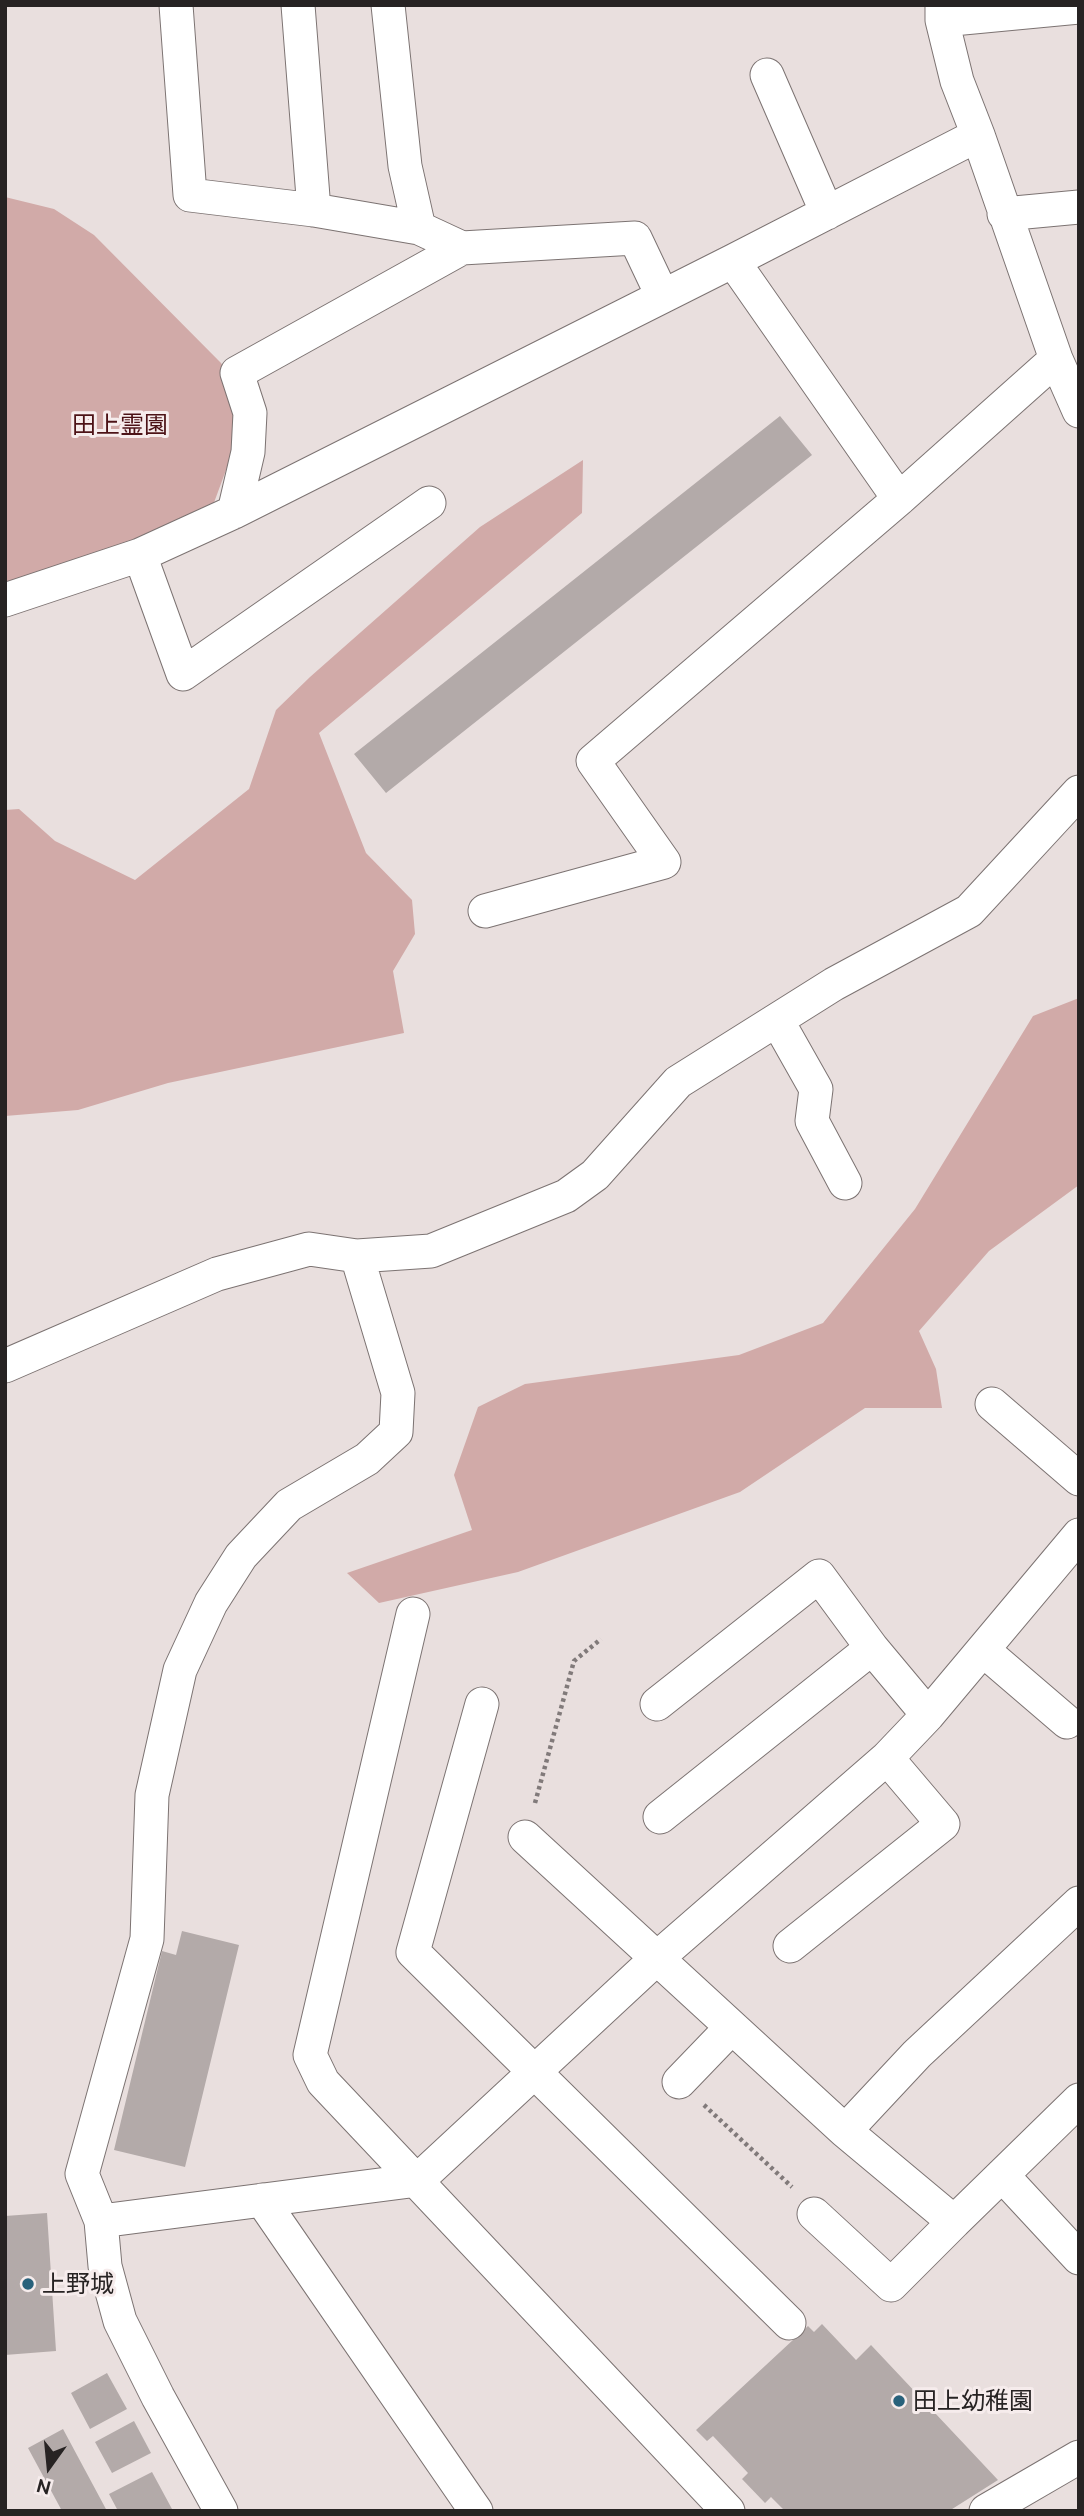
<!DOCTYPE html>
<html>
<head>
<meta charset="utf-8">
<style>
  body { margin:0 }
  #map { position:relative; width:1084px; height:2516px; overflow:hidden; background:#e9dfde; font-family:Ubuntu,sans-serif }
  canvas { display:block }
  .frame { position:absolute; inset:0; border:7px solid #272323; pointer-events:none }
  .north { position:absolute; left:14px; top:2432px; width:70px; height:70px; -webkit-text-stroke:5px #f6ecec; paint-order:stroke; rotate:195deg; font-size:19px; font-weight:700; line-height:28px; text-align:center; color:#272323 }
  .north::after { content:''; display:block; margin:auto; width:24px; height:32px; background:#272323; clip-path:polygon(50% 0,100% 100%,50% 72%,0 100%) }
</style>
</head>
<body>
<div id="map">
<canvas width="1084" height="2516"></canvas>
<div class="frame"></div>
<div class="north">N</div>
</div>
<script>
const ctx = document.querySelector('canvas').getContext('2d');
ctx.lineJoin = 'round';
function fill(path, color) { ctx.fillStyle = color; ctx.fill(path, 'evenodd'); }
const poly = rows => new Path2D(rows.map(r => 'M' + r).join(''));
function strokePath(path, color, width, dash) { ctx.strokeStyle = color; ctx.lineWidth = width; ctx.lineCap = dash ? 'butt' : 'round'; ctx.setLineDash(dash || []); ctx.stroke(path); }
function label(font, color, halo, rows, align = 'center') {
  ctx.font = font + ' Ubuntu,"Noto Sans JP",sans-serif'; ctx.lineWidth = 6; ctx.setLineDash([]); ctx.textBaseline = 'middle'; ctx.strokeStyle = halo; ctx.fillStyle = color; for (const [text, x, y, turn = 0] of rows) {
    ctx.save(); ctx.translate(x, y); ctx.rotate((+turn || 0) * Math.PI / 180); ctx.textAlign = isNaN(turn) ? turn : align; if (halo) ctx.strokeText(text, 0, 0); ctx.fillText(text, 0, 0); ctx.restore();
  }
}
fill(poly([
  [5,197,54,209,94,235,221,363,241,399,243,424,212,508,159,538,5,585],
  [583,460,582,513,319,733,366,853,412,900,415,934,393,971,404,1033,168,1083,78,1110,5,1116,5,810,19,809,55,841,135,880,249,789,276,710,310,677,480,527],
  [1079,998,1079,1185,989,1251,919,1331,936,1369,942,1408,865,1408,740,1492,518,1572,379,1603,347,1573,472,1530,454,1475,478,1407,525,1384,739,1355,823,1323,915,1209,1033,1016]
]), '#d1aaa8');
fill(poly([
  [780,416,812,455,386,793,354,754],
  [182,1931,239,1945,185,2167,114,2150,162,1951,176,1955],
  [47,2213,56,2351,5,2355,5,2216],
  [822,2324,856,2360,871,2345,998,2480,949,2511,785,2511,771,2497,765,2503,742,2479,748,2473,713,2436,707,2441,696,2430,808,2326,814,2332],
  [107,2373,127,2409,90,2429,71,2393],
  [134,2421,151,2453,112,2473,95,2442],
  [63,2429,107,2511,62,2511,28,2448],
  [152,2472,172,2509,118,2511,109,2494]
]), '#b3aaa9');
const minor = poly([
  [176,5,190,195,314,210,419,228,462,248,635,238,662,295],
  [298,5,314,210],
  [388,5,405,166,419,228],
  [942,5,942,20,957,81,978,135,1056,359,1079,411],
  [942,20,1079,7],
  [767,75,827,213],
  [1004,214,1079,207],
  [733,261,899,499],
  [234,512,248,452,250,413,237,373,462,248],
  [140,555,183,674,429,503],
  [5,600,140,555,234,512,733,261,978,135],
  [485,911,664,862,593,761,899,499,1056,359],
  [777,1020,816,1089,812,1121,845,1183],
  [5,1366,217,1274,309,1249,357,1256,431,1251,566,1196,595,1175,678,1082,834,984,969,911,1079,792],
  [992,1404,1079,1479],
  [413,1614,310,2055,323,2082,728,2511],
  [983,1650,1067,1722],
  [482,1704,413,1952,789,2323],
  [657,1704,819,1576,872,1648],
  [660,1817,872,1648,928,1715],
  [525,1837,845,2131,954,2222,1079,2100],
  [790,1946,943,1824,887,1758],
  [679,2082,731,2028],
  [845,2131,917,2054,1079,1903],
  [1002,2175,1079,2258],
  [262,2200,476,2511],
  [814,2214,891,2285,954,2222],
  [101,2221,418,2180,656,1959,887,1758,928,1715,1079,1535],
  [221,2511,158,2397,120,2321,105,2266,101,2221,82,2174,147,1939,152,1795,180,1670,211,1603,241,1556,289,1505,367,1459,396,1432,398,1393,357,1256],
  [986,2511,1079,2457]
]);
strokePath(minor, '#7c7372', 35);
strokePath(poly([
  [535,1803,574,1661,601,1639],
  [704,2105,792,2187]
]), '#817a7a', 4.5, [3.5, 3.5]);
strokePath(minor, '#fff', 33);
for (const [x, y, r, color] of [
  [28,2284,7,"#28617b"],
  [899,2401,7,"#28617b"]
]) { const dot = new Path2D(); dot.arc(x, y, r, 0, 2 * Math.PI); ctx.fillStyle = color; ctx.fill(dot); strokePath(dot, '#f6ecec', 2.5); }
label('24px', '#4c1216', '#f6ecec', [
  ["田上霊園",120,425]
]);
label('24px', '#272323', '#f6ecec', [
  ["上野城",42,2284],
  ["田上幼稚園",913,2401]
], 'left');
</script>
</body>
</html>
